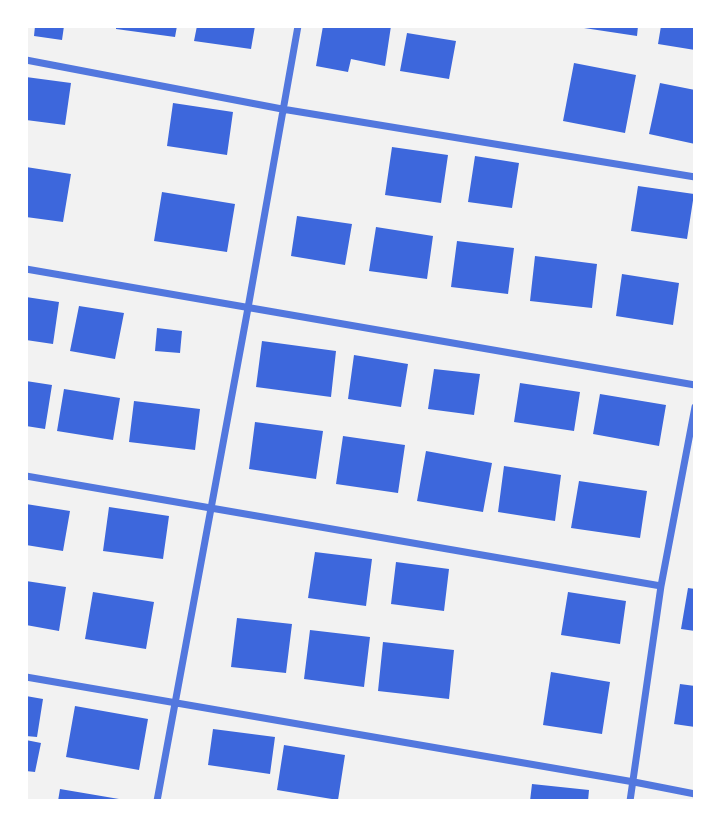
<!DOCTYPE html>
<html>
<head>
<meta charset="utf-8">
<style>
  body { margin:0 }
  #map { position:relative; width:721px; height:827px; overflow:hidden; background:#f2f2f2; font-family:Rubik,sans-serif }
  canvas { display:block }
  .frame { position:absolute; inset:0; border:28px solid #fff; pointer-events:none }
</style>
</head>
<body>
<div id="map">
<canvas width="721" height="827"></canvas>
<div class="frame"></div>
</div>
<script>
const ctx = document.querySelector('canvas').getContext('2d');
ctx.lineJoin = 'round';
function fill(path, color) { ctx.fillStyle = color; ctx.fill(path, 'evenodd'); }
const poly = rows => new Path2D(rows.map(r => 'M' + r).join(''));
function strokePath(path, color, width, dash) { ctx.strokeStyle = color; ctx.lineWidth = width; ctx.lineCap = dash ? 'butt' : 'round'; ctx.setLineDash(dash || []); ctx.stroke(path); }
fill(poly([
  [35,26,64,26,62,40,34,36],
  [116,26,177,26,175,37,116,29],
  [197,26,255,26,251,49,194,41],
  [323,26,391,26,385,66,351,59,348,72,316,66],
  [584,26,638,26,637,36,584,28],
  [661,26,695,26,695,50,658,44],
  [407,33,456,41,449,79,400,71],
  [574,63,636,75,625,133,563,121],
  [26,77,71,83,65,125,26,120],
  [660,83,695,90,695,144,649,134],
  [173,103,233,112,227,155,167,146],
  [392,147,448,155,441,203,385,195],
  [475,156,519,163,512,208,468,202],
  [26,167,71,174,63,222,26,217],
  [638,186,694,194,687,239,631,231],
  [162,192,235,204,227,252,154,241],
  [297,216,352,224,345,265,291,256],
  [376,227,433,236,427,279,369,271],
  [457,241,514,248,508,294,451,287],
  [535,256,597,264,592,308,530,301],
  [622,274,679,283,673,325,616,316],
  [26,297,59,302,53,344,26,340],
  [79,306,124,313,115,359,70,351],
  [157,328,182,331,180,353,155,351],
  [262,341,336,351,331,397,256,387],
  [354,355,408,364,401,407,348,399],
  [434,369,480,374,474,415,428,409],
  [26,381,52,385,45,429,26,426],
  [520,383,580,392,574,431,514,422],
  [64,389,120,398,113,440,57,431],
  [600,394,666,405,659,446,593,434],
  [134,401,200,409,195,450,129,442],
  [255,422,323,431,316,479,249,469],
  [343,436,405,445,398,493,336,484],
  [426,451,492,463,483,512,417,501],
  [504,466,561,475,555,521,498,512],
  [579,481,647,491,640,538,571,528],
  [26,504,70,511,63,551,26,545],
  [109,507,169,516,163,559,103,551],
  [315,552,372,559,366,606,308,598],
  [396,562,449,569,444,611,391,604],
  [26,581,66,587,59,631,26,625],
  [688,588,695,589,695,631,681,629],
  [93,592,154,602,146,649,85,639],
  [568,592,626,601,620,644,561,635],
  [237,618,292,624,286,673,231,667],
  [310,630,370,637,364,687,304,679],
  [383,642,454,650,449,699,378,691],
  [551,672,610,682,602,734,543,725],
  [680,684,695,686,695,727,674,724],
  [26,696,43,699,37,737,26,736],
  [75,706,148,719,139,770,66,757],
  [213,729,275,737,270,774,208,765],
  [26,740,41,743,35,772,26,771],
  [284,745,345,755,338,800,277,790],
  [532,784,589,790,588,801,530,801],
  [60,789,119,799,119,801,58,801]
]), '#3d67dc');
strokePath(poly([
  [26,60,282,109,695,177],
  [26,269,695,385],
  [26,476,661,586],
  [26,677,634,782,695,794],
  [157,801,248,308,298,26],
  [630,801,661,586,695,407]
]), '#5277de', 7);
</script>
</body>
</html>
